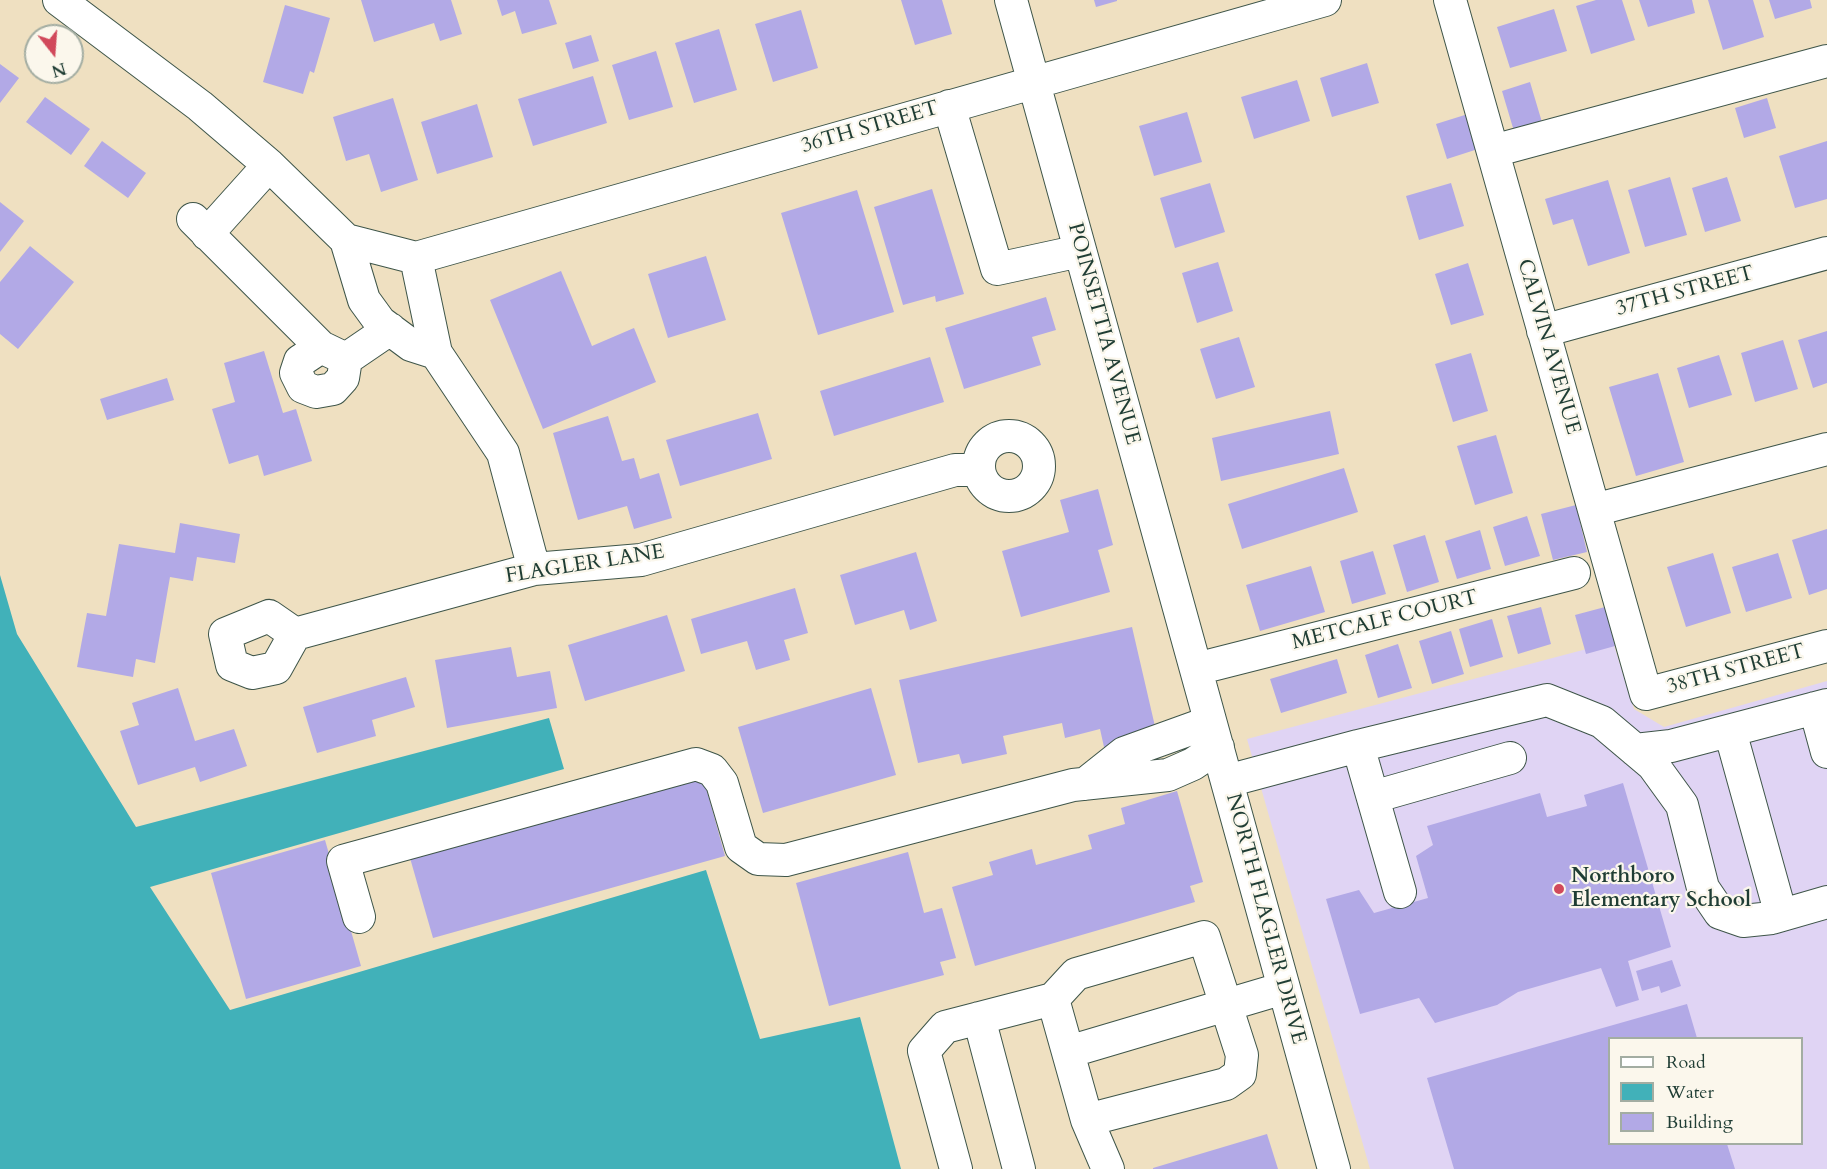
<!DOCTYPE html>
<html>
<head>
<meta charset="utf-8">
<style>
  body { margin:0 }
  #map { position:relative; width:1827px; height:1169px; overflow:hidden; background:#efe0c1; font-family:Cardo,serif }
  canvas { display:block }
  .legend { position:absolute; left:1608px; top:1037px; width:195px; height:108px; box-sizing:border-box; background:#fbf7ec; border:2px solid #a3ada2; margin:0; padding:8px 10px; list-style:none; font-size:18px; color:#1f3d34 }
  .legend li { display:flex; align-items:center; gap:12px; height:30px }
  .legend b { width:30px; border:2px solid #a3ada2 }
  .north { position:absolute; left:24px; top:24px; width:60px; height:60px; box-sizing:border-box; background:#fbf7ec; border:2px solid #a3ada2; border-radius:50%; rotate:163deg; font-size:16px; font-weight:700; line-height:24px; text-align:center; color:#1f3d34 }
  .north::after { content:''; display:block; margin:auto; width:21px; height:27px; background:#d1495b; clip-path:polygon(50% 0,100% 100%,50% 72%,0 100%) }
</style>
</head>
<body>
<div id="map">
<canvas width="1827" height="1169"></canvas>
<ul class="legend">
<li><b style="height:8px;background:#fff"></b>Road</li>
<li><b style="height:16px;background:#41b1b9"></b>Water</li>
<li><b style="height:16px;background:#b2a9e6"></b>Building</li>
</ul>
<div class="north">N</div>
</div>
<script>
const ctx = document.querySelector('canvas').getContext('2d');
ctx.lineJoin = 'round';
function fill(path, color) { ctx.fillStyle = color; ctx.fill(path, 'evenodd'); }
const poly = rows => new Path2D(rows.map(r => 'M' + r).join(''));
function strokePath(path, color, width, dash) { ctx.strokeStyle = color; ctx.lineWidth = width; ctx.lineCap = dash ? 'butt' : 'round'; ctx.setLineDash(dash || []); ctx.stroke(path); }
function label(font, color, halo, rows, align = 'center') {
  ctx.font = font + ' Cardo,serif'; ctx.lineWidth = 4.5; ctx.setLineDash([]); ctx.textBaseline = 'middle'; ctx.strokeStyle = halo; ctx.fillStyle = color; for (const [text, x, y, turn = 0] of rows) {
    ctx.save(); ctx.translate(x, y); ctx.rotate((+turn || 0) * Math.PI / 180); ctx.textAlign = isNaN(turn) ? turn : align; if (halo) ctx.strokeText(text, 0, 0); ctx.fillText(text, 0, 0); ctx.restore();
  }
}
fill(poly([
  [1613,642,1634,709,1664,727,1827,681,1827,1169,1370,1169,1247,739],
  [1610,1038,1802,1038,1802,1144,1610,1144]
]), '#e0d4f4');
fill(poly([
  [0,575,17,634,136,827,549,718,564,769,150,887,230,1010,706,870,760,1039,860,1017,901,1169,0,1169]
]), '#41b1b9');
fill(poly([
  [361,0,451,0,462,34,440,41,434,23,374,42],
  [497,0,549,0,557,24,522,34,515,11,502,16],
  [901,0,942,0,952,34,915,45],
  [1094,0,1117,0,1117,1,1096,7],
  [1596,0,1622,0,1635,40,1591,54,1576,6],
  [1639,0,1692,0,1695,13,1648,27],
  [1708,0,1753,0,1764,37,1723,50],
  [1769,0,1810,0,1812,8,1775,19],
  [285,5,330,18,314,73,310,71,303,94,263,82],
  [1554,9,1567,51,1510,68,1497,27],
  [801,10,818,68,773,82,755,24],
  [719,29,737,90,694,103,675,43],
  [591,35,599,61,573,69,565,43],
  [656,51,673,107,629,120,612,65],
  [1367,63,1379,103,1332,117,1320,78],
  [0,64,19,78,0,103],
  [593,76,607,123,533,146,518,99],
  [1297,80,1310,121,1254,139,1241,97],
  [1530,82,1544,129,1516,138,1502,91],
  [45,97,90,129,71,155,26,122],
  [393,98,418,180,381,192,369,154,346,161,333,117],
  [1767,98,1776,128,1744,138,1735,108],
  [477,104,493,157,437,174,421,122],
  [1187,112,1202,162,1154,176,1139,126],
  [1468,114,1478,149,1447,159,1436,124],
  [102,141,146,173,128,198,84,166],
  [1827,141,1827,199,1795,208,1779,156],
  [1670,177,1687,235,1645,247,1628,190],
  [1727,177,1741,221,1705,232,1692,188],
  [1608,180,1630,253,1588,266,1573,219,1553,225,1545,199],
  [1210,183,1225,232,1175,248,1160,198],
  [1451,183,1464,226,1419,240,1406,196],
  [932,189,964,294,936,302,935,296,903,305,874,207],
  [857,190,894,312,818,335,781,213],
  [0,202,24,221,0,252],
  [30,246,74,282,18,349,0,334,0,282],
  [706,256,726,320,668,338,648,274],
  [1218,262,1233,311,1197,323,1182,273],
  [1468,263,1484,315,1451,325,1435,274],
  [561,271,592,346,634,328,656,382,543,429,490,300],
  [1046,297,1056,330,1032,337,1041,365,964,389,945,328],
  [1827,331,1827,383,1813,388,1798,340],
  [1239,337,1255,387,1216,399,1200,349],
  [1783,340,1798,389,1755,402,1741,353],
  [264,351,283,413,296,409,312,461,264,476,258,455,229,464,212,409,235,402,224,363],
  [1471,353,1488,411,1453,422,1435,364],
  [1719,355,1732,395,1689,408,1677,368],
  [930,357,944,402,834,436,820,391],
  [1658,373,1684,462,1636,476,1609,387],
  [167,378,174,400,107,420,100,399],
  [1330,411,1339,454,1221,481,1212,438],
  [758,413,772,459,680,486,666,440],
  [608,416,622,461,634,458,640,479,659,473,672,518,634,529,627,506,578,520,553,433],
  [1496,435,1513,493,1475,505,1457,446],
  [1344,468,1358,512,1242,549,1228,504],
  [1098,489,1113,545,1098,550,1110,592,1021,617,1002,551,1069,532,1060,500],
  [1576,505,1587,552,1553,560,1541,514],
  [1527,516,1540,556,1505,566,1493,527],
  [180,523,240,534,235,563,197,557,193,581,170,577,155,663,136,659,133,677,77,667,87,613,106,616,119,544,175,553],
  [1827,529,1827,589,1809,595,1792,540],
  [1480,530,1491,569,1457,579,1445,541],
  [1425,535,1439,582,1407,592,1393,545],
  [1373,551,1386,594,1352,604,1340,561],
  [916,552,937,621,910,630,904,610,855,625,840,575],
  [1713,553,1731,613,1686,627,1667,567],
  [1778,553,1792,598,1746,612,1732,567],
  [1311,566,1325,612,1260,631,1246,585],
  [795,588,808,633,784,640,790,660,756,670,747,641,701,654,691,619],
  [1541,607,1551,644,1518,654,1507,616],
  [1605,607,1615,646,1586,654,1575,615],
  [667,615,685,671,585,701,568,645],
  [1492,619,1503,657,1470,667,1459,629],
  [1132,627,1157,735,1104,747,1100,729,1065,738,1062,723,1003,736,1007,754,962,764,959,754,918,763,899,680],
  [1451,631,1464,674,1432,684,1419,641],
  [1398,644,1412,688,1378,698,1365,655],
  [511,647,517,677,550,671,557,708,447,728,435,660],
  [1337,659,1347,693,1281,713,1270,679],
  [406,677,415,707,372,720,376,736,317,753,303,707],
  [178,688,195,741,234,729,247,766,200,782,195,767,138,785,120,731,139,725,132,703],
  [871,688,896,775,763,813,738,727],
  [703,776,725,856,433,938,410,858],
  [1623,783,1671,947,1628,961,1639,1000,1616,1007,1601,968,1518,992,1497,1005,1435,1023,1419,998,1360,1014,1326,899,1359,890,1374,913,1428,898,1416,856,1433,845,1427,826,1540,793,1547,817,1587,806,1584,795],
  [1177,791,1203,882,1190,886,1195,902,975,966,952,887,993,875,989,862,1032,849,1036,865,1092,849,1088,835,1125,824,1121,808],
  [325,840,361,966,246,999,211,873],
  [908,852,924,913,942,908,956,958,940,962,944,975,829,1006,796,883],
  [1672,960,1681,986,1661,993,1659,986,1642,991,1636,971],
  [1687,1004,1697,1038,1610,1038,1610,1144,1727,1144,1735,1169,1454,1169,1427,1078],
  [1267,1134,1278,1169,1153,1169,1153,1168]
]), '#b2a9e6');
const minor = poly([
  [59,0,200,106,269,165,346,240,416,258,1325,0],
  [1011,0,1334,1169],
  [1450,0,1646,694,1827,646],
  [949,106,997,269,1080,251],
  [1493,151,1827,61],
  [193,219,321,347,346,359,390,329],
  [207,234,269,165],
  [346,240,364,300,380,322,411,345,436,353],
  [416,258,436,353,503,453,534,569],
  [1543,331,1827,253],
  [321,347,300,361,296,373,303,387,316,392,333,389,343,378,346,359],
  '979 466a30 30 0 1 1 60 0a30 30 0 1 1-60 0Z',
  [1594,510,1827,449],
  [295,634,276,668,252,673,232,665,225,634,269,616,295,634,534,569,641,560,955,470,979,470],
  [1196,669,1574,573],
  [1815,708,1827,752],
  [1730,731,1781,915],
  [1358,746,1547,700,1602,722,1653,765,1682,805,1703,888,1720,913,1743,921,1772,918,1827,902],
  [1635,750,1671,746,1827,705],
  [1227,781,1358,746,1400,892],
  [1085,784,1124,753,1210,722],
  [1373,797,1510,758],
  [359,917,343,861,696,764,712,770,722,783,741,847,758,859,786,860,1073,785,1168,775,1193,764,1218,747],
  [1053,999,1076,974,1204,937,1242,1055,1240,1074,1226,1084,1087,1120],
  [979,1018,1019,1169],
  [1068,1052,1284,988],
  [956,1169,924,1051,945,1027,1053,999,1087,1120,1108,1169]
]);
strokePath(minor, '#3e5549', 34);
strokePath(minor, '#fff', 32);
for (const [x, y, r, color] of [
  [1559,889,6,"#d1495b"]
]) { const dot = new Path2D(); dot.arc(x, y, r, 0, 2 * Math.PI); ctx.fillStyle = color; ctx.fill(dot); strokePath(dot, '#fbf7ec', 2); }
label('21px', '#1f3d34', '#fbf7ec', [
  ["36TH STREET",870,128,-16],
  ["37TH STREET",1685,292,-15],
  ["POINSETTIA AVENUE",1103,334,75],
  ["CALVIN AVENUE",1548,347,74],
  ["FLAGLER LANE",585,565,-9],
  ["METCALF COURT",1385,621,-14],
  ["38TH STREET",1736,670,-15],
  ["NORTH FLAGLER DRIVE",1265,919,75]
]);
label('bold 21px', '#1f3d34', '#fbf7ec', [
  ["Northboro",1571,877],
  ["Elementary School",1571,901]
], 'left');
</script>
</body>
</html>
